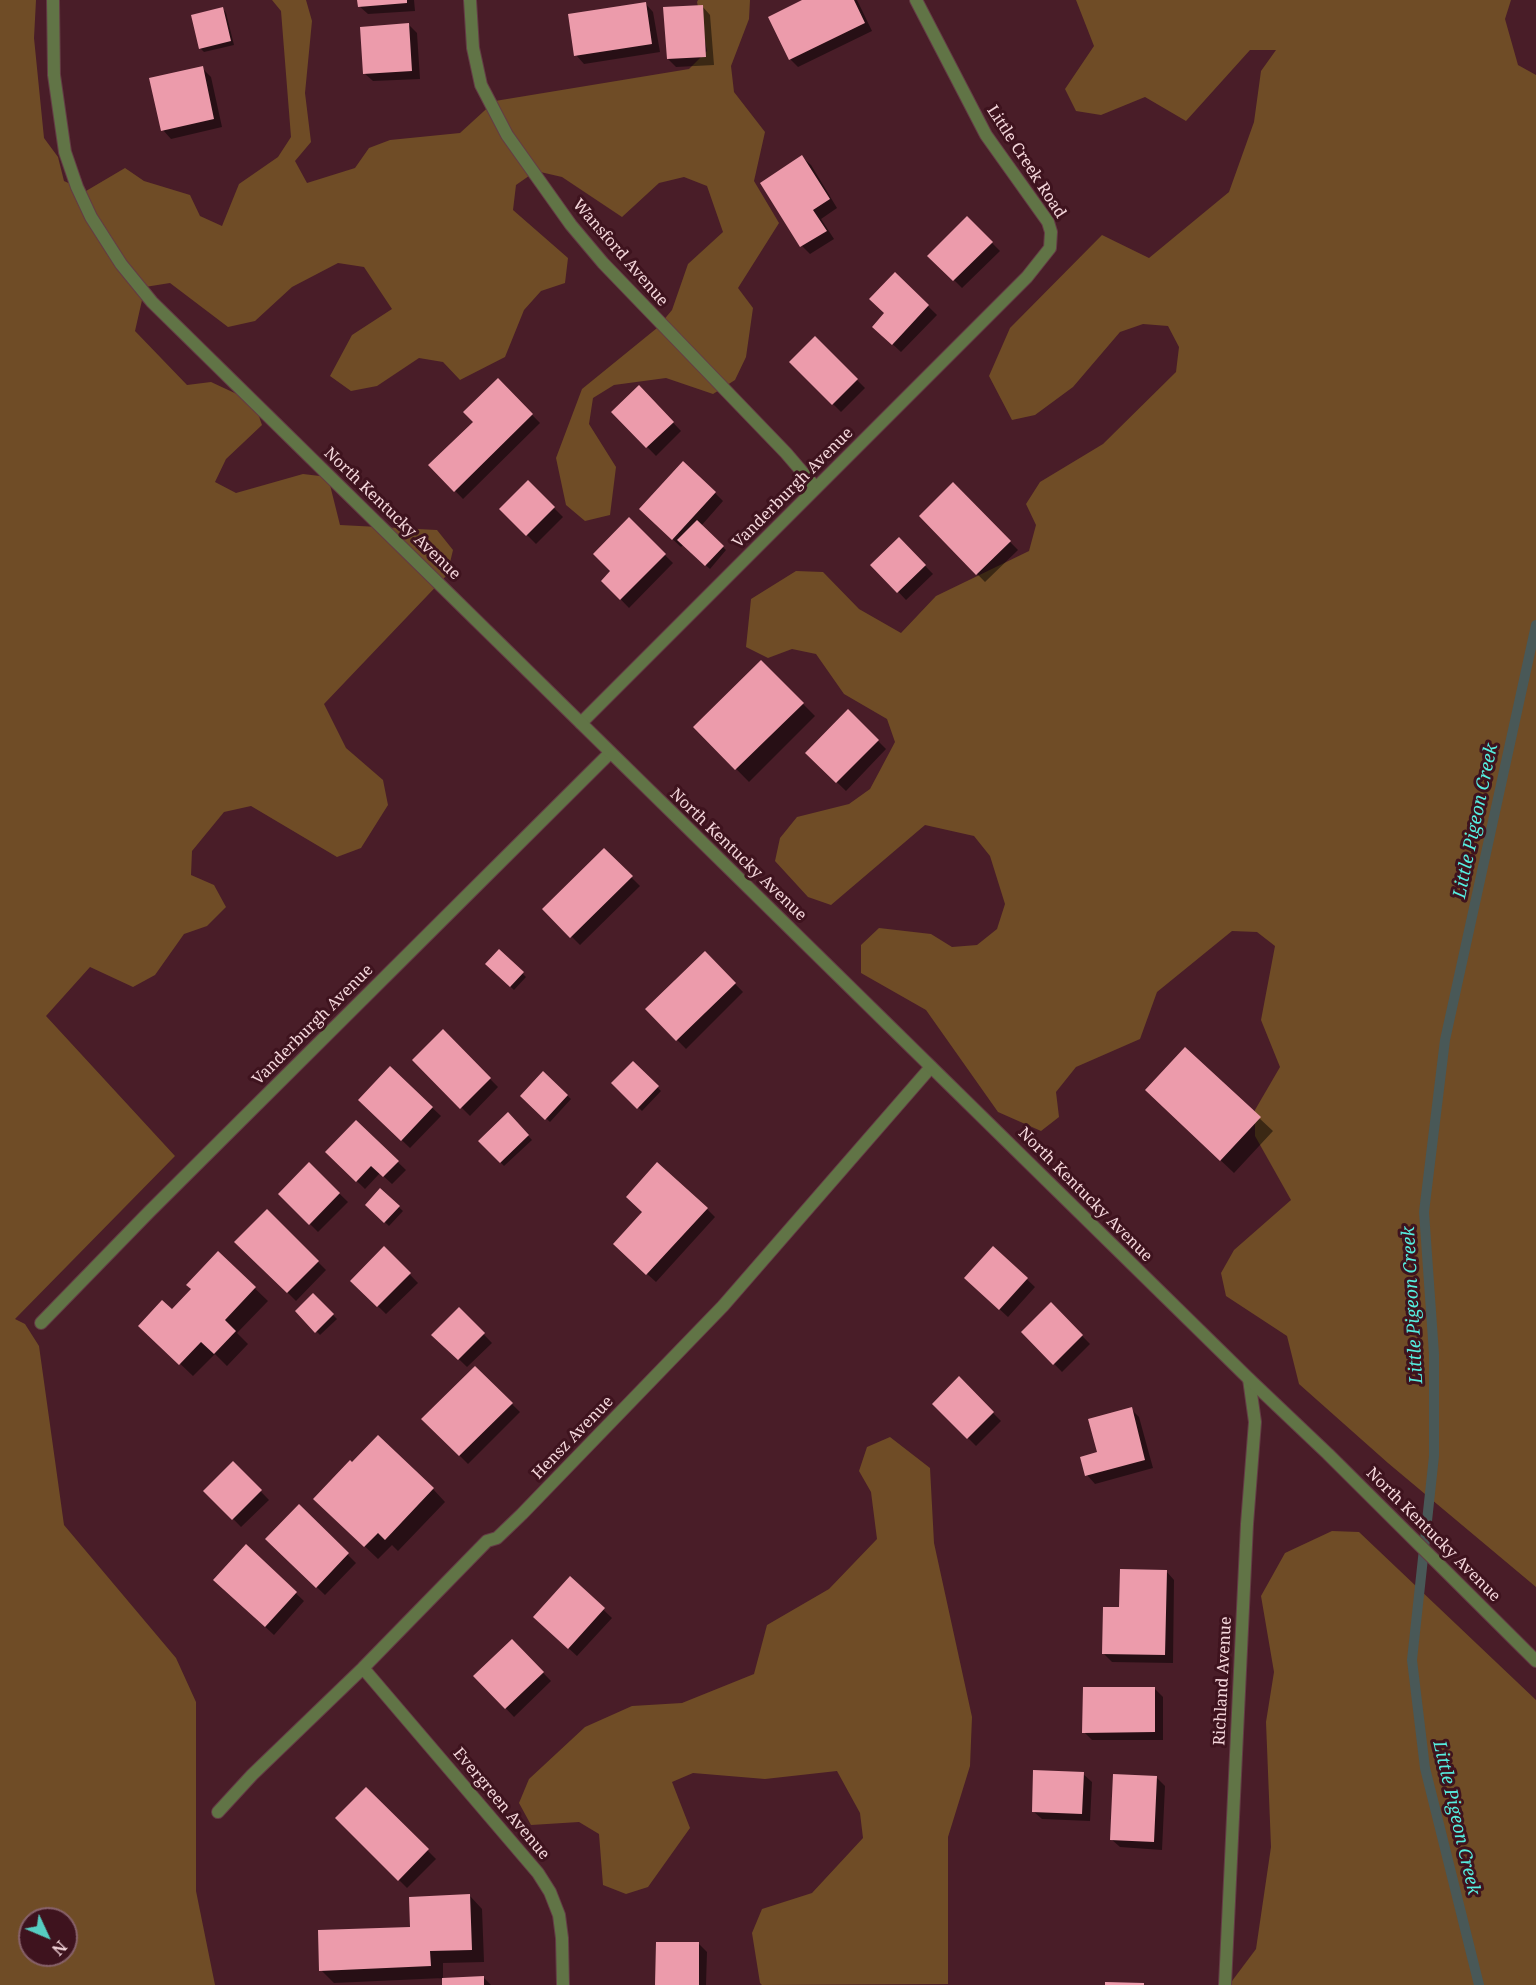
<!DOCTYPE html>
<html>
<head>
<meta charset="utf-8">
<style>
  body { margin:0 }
  #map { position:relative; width:1536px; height:1985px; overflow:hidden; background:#491d28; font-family:"Noto Serif",serif }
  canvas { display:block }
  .north { position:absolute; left:18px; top:1907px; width:60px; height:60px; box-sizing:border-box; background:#3e131e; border:2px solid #87616a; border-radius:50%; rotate:134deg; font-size:16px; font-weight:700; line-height:24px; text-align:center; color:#f4d6db }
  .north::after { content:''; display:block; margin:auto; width:21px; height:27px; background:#56cec2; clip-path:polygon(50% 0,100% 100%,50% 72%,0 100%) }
</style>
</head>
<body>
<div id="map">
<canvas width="1536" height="1985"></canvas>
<div class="north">N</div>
</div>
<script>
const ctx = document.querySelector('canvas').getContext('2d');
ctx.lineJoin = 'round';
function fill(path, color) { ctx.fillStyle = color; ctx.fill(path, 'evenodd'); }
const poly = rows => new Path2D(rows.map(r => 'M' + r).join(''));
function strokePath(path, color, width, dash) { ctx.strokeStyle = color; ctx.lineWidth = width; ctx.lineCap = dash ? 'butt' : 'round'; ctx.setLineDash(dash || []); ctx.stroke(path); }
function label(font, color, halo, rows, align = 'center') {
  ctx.font = font + ' "Noto Serif",serif'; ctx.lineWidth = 6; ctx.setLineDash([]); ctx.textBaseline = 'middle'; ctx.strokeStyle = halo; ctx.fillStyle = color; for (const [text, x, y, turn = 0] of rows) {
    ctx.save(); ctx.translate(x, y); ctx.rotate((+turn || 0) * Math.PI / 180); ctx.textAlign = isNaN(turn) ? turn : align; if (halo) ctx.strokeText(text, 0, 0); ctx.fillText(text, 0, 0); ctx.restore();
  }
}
fill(poly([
  [0,0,36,0,34,38,44,138,58,157,64,181,86,191,125,168,144,181,190,195,200,216,222,226,239,184,278,157,291,137,281,11,272,0,306,0,312,21,305,93,311,142,295,161,307,183,355,168,369,148,390,140,460,133,495,101,689,69,707,51,697,2,698,0,750,0,749,19,731,66,734,92,765,132,754,181,779,223,738,288,753,308,746,357,735,380,713,394,666,378,614,385,593,398,589,424,616,467,610,515,585,521,566,505,556,458,582,389,657,328,672,310,688,264,723,232,707,186,684,177,659,183,622,217,562,177,536,171,516,185,513,210,568,258,565,283,541,291,524,310,505,357,460,380,443,362,419,358,377,386,351,391,330,376,352,335,392,309,364,267,338,263,292,287,255,321,228,327,170,283,145,287,135,331,187,385,211,382,254,402,262,425,226,459,215,482,236,493,303,474,328,477,340,525,437,530,453,550,447,575,324,704,346,748,383,780,388,805,361,848,337,857,251,806,224,812,192,851,191,875,214,885,226,907,207,926,184,934,155,975,133,987,90,967,46,1016,175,1156,15,1319,25,1324,39,1346,64,1525,176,1658,196,1702,196,1891,215,1985,0,1985],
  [30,1919,66,1919,66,1955,30,1955],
  [1076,0,1511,0,1505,19,1518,65,1536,75,1536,1587,1388,1463,1299,1384,1287,1336,1226,1296,1221,1273,1234,1250,1291,1200,1255,1136,1255,1110,1280,1067,1261,1020,1275,946,1257,932,1232,931,1157,992,1140,1039,1076,1067,1056,1092,1059,1117,1041,1131,998,1112,926,1010,861,973,861,945,879,928,931,934,952,947,977,945,997,929,1005,904,990,856,974,836,925,825,831,905,808,897,775,861,780,838,797,817,849,804,870,789,895,742,887,719,844,694,816,654,792,649,768,658,746,647,751,599,796,571,823,572,859,609,901,633,936,596,1029,551,1036,525,1026,504,1040,482,1103,444,1176,372,1179,347,1168,326,1143,324,1120,332,1073,387,1035,415,1012,420,989,376,1010,328,1102,235,1149,258,1229,192,1254,122,1261,71,1276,50,1250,50,1186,121,1145,97,1101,115,1076,111,1065,89,1094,46],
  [890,1437,930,1468,934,1543,972,1717,970,1766,948,1837,948,1984,762,1985,760,1983,752,1933,762,1909,812,1893,863,1838,860,1813,837,1771,765,1779,693,1773,672,1782,690,1828,648,1887,626,1894,603,1885,599,1834,579,1822,531,1825,519,1803,529,1779,585,1727,632,1706,682,1703,754,1674,767,1625,829,1589,877,1539,871,1492,859,1471,867,1447],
  [1332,1531,1359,1532,1536,1700,1536,1985,1229,1985,1256,1949,1271,1847,1266,1722,1274,1672,1261,1596,1285,1553]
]), '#6f4c26');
fill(poly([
  [359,0,414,0,415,11,368,14,359,6],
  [806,0,857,0,872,31,798,67,790,59],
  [645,3,653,12,660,52,584,64,576,55],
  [702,6,710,15,714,65,676,67,668,59],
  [223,9,226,13,234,45,204,52,200,48],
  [409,25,417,33,420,79,373,81,364,73],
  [202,68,211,77,222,127,171,139,163,130],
  [802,157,811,165,837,208,821,219,834,239,810,254,802,246,762,183],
  [967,218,1000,251,962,288,930,256],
  [895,274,937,315,901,352,874,327,886,314],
  [815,338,865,388,841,412,791,362],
  [498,380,540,423,463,499,430,465,475,422],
  [639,387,681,431,656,456,613,412],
  [528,482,563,517,536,544,501,509],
  [953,484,1018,550,985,582,921,516],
  [715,493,723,501,701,526,726,550,710,569,683,545,681,547,649,517],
  [629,520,673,563,629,608,603,581,612,571],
  [899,539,933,574,906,600,873,565],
  [761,662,815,716,749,782,695,727],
  [848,711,886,749,846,791,807,753],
  [604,850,640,886,580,945,544,909],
  [499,951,526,977,514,990,487,964],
  [705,953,743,992,686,1049,647,1009],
  [443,1031,498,1087,470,1116,414,1060],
  [1185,1049,1273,1131,1234,1173,1160,1103],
  [633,1063,661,1091,642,1111,613,1083],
  [390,1068,441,1116,410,1148,360,1100],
  [543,1073,571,1099,550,1122,522,1096],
  [508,1114,532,1140,504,1166,480,1141],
  [356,1122,406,1170,392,1184,380,1173,365,1189,327,1152],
  [309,1164,348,1202,318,1232,280,1194],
  [380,1190,403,1211,389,1226,367,1205],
  [707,1209,715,1217,656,1282,623,1252],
  [267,1211,326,1270,296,1301,237,1242],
  [384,1248,418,1283,386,1314,352,1281],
  [994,1248,1035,1287,1008,1317,974,1286],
  [218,1253,268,1301,237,1333,248,1344,227,1366,215,1354,193,1376,153,1338,172,1311,192,1289],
  [313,1295,337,1319,320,1335,297,1311],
  [1051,1304,1090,1344,1062,1372,1023,1332],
  [459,1309,492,1343,467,1367,434,1335],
  [475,1368,520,1412,468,1464,423,1419],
  [959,1379,1001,1421,976,1446,934,1404],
  [1131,1409,1139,1417,1153,1468,1095,1484,1087,1475,1099,1453],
  [233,1463,269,1500,241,1527,206,1491],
  [352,1464,433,1489,445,1502,398,1551,392,1545,378,1559,328,1511],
  [299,1506,356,1563,325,1595,267,1539],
  [246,1546,304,1601,274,1635,223,1588],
  [1166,1571,1174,1580,1173,1663,1112,1662,1104,1654],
  [570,1578,612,1618,577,1656,543,1625],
  [512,1641,551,1681,514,1717,475,1676],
  [1155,1689,1163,1697,1163,1740,1092,1740,1084,1732],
  [1083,1774,1092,1782,1090,1821,1042,1819,1033,1811],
  [1157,1778,1165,1786,1162,1850,1120,1847,1111,1839],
  [366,1789,436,1859,407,1888,337,1818],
  [470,1896,482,1909,484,1962,443,1963,443,1979,483,1977,491,1985,443,1985,443,1978,334,1983,321,1970,411,1928],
  [699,1944,707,1952,706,1985,657,1985]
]), '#0007');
strokePath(poly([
  [1479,1985,1425,1768,1412,1660,1434,1456,1434,1354,1424,1212,1445,1040,1536,625]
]), '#495857', 10);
fill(poly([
  [357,0,407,0,407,3,358,7],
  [802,0,854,0,865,23,789,60,768,17],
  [646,2,652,44,574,56,568,14],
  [703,5,706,57,667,59,663,7],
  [223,7,231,41,199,49,191,15],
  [409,23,412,71,363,74,360,27],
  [203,66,214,119,161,131,149,78],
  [802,155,830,199,813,210,827,231,800,247,760,183],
  [967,216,993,242,953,281,927,256],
  [895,272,929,305,892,345,872,327,884,313,869,299],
  [815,336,858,379,832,405,789,362],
  [498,378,533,414,454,492,428,465,473,422,463,412],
  [639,385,674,422,646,448,611,412],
  [683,461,716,492,672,540,639,509],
  [528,480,555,507,526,536,499,509],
  [953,482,1011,541,976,575,919,516],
  [629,517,666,554,620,600,601,581,610,571,593,554],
  [697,520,724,546,705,566,677,540],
  [899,537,926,565,897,593,870,565],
  [761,660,804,703,735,770,693,727],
  [848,709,879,740,836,783,805,753],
  [604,848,633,876,570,938,542,909],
  [499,949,524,972,510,987,485,964],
  [705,951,736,983,676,1041,645,1009],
  [443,1029,491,1078,460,1109,412,1060],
  [1185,1047,1261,1117,1220,1161,1145,1090],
  [633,1061,659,1086,637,1109,611,1083],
  [390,1066,433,1107,401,1141,358,1100],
  [543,1071,568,1095,545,1120,520,1096],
  [508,1112,529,1135,500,1163,478,1141],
  [356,1120,399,1161,383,1177,371,1166,356,1182,325,1152],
  [309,1162,340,1193,309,1225,278,1194],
  [657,1162,708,1208,646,1275,613,1244,642,1212,626,1197],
  [380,1188,400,1206,384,1223,365,1205],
  [267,1209,319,1261,287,1293,234,1242],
  [384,1246,411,1273,377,1307,350,1281],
  [993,1246,1028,1278,999,1310,964,1278],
  [218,1251,256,1287,225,1320,236,1331,214,1354,201,1342,179,1365,138,1326,162,1300,172,1309,191,1289,186,1285],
  [313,1293,334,1314,315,1333,295,1311],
  [1051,1302,1083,1335,1053,1365,1021,1332],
  [459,1307,485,1333,458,1360,431,1335],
  [475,1366,513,1403,459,1456,421,1419],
  [959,1376,994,1412,967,1439,932,1404],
  [1132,1407,1145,1460,1085,1476,1080,1457,1097,1452,1088,1419],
  [378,1435,434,1488,385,1540,378,1533,364,1547,313,1499,350,1460,352,1462],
  [233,1461,262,1490,232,1520,203,1491],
  [299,1504,349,1553,316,1588,265,1539],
  [246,1544,297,1592,265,1627,213,1580],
  [1120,1569,1167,1570,1165,1655,1102,1654,1103,1607,1119,1607],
  [570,1576,605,1608,568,1649,533,1617],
  [512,1639,544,1672,505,1709,473,1676],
  [1083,1687,1155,1687,1155,1732,1082,1733],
  [1033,1770,1084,1772,1082,1814,1032,1812],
  [1113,1774,1157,1776,1154,1842,1110,1840],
  [366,1787,429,1849,398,1881,335,1818],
  [470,1894,472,1950,430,1951,431,1966,319,1971,318,1930,410,1927,409,1897],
  [656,1942,699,1942,699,1985,655,1985],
  [484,1976,484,1985,442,1985,442,1978],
  [1105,1982,1144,1983,1144,1985,1105,1985]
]), '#ec9bab');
const minor = poly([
  [470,0,473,48,481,85,507,135,571,225,603,263,786,453,816,488],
  [581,723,1027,277,1050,248,1051,232,1048,222,986,135,916,0],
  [41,1323,149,1212,610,753],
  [363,1668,538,1873,550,1892,559,1915,562,1938,563,1985],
  [218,1812,252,1775,363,1668,487,1541,497,1538,522,1514,723,1306,931,1067],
  [1225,1985,1247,1524,1255,1422,1249,1379]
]);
const tertiary = poly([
  [53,0,54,75,65,152,77,187,91,217,121,264,152,302,1249,1379,1328,1454,1536,1661]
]);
strokePath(minor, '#643b45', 14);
strokePath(tertiary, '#643b45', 14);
strokePath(minor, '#617446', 12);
strokePath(tertiary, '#617446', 12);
label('16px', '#f4d6db', '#3e131e', [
  ["Little Creek Road",1026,162,57],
  ["Wansford Avenue",620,253,49],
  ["Vanderburgh Avenue",793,488,-45],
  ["North Kentucky Avenue",392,514,44],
  ["North Kentucky Avenue",738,855,44],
  ["Vanderburgh Avenue",313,1025,-45],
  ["North Kentucky Avenue",1085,1195,45],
  ["Hensz Avenue",573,1438,-46],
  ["North Kentucky Avenue",1433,1535,45],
  ["Richland Avenue",1223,1681,-87],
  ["Evergreen Avenue",501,1804,50]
]);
label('italic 18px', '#56eee0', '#3e131e', [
  ["Little Pigeon Creek",1476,821,-78],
  ["Little Pigeon Creek",1413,1305,-93],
  ["Little Pigeon Creek",1456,1818,77]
]);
</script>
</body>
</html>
